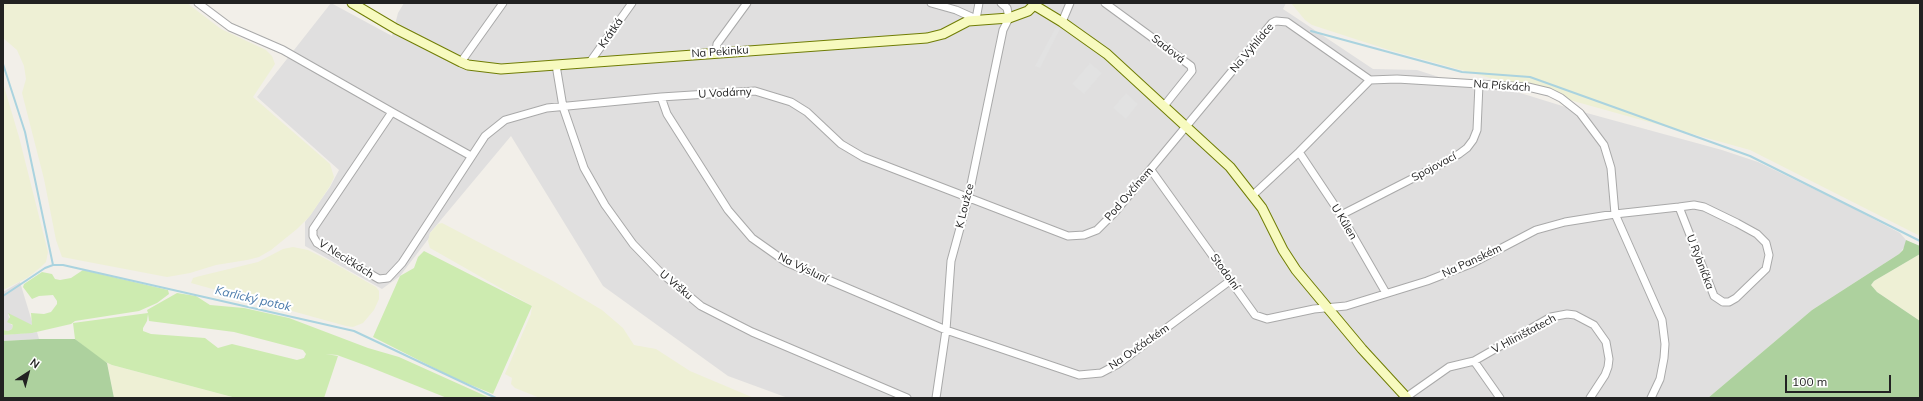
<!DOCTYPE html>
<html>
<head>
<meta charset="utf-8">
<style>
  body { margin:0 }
  #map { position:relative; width:1923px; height:401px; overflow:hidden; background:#f2efe9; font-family:Mulish,sans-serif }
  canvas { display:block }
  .frame { position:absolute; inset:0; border:4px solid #222; pointer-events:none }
  .north { position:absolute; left:8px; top:353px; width:40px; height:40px; -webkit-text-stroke:3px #fff; paint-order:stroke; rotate:36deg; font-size:11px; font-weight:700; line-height:16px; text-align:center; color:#222 }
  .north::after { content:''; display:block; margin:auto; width:14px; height:18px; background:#222; clip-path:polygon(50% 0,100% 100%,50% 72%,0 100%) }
  .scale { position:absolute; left:1785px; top:375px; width:106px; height:18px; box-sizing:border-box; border:2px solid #222; border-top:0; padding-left:5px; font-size:12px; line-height:14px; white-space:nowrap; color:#222; -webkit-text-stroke:3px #fff; paint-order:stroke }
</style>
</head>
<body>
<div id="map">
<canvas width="1923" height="401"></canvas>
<div class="frame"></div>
<div class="north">N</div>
<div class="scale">100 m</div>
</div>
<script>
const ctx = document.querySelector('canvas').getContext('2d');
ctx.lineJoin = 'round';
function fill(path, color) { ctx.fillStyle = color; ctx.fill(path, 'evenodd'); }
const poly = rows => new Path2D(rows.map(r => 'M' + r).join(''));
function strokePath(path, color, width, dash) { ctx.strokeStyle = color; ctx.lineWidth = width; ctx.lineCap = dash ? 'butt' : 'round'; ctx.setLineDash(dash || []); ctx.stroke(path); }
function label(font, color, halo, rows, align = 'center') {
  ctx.font = font + ' Mulish,sans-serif'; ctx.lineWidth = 4; ctx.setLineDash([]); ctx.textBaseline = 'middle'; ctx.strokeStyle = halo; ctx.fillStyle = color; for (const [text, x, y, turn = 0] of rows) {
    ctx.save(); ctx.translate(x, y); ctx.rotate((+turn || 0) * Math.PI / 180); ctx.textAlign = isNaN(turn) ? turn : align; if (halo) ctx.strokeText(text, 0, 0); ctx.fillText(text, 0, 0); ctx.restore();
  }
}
fill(poly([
  [331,3,392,36,398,13,404,3,1286,3,1283,9,1373,69,1417,70,1445,79,1501,91,1514,91,1572,109,1722,150,1758,162,1847,205,1900,233,1906,240,1906,245,1899,254,1812,310,1708,398,788,398,728,376,603,286,511,136,430,233,429,238,400,276,382,289,305,246,305,222,330,187,339,170,257,97],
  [20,282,33,325,28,325,8,314,11,325,13,325,12,329,8,331,3,330,3,292],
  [37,332,39,339,3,341,3,335]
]), '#e0dfdf');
fill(poly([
  [3,3,187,3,221,29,266,50,272,56,275,64,253,97,330,164,334,177,330,186,310,216,297,229,271,250,259,257,247,260,216,265,190,273,167,277,62,257,56,240,44,179,22,93,26,79,24,66,17,50,3,38],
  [1291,3,1920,3,1920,236,1750,150,1389,50,1312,25,1305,20],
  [3,83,19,137,48,252,46,262,41,267,27,278,3,290],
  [442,223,553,281,602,310,623,328,634,345,656,349,690,371,754,398,540,398,515,388,511,384,512,378,505,374,531,314,532,306,430,248,428,241,430,233,438,224],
  [293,247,308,250,328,260,376,287,379,291,379,299,374,310,363,323,353,327,346,326,191,283,193,278,200,276,258,262,283,249],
  [1920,254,1920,321,1877,292,1871,285,1874,281],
  [107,363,112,365,236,398,114,398]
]), '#eef0d5');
fill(poly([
  [424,251,532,306,493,394,456,379,373,337,400,276,414,268,418,257],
  [83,270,168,290,169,294,157,303,139,311,75,321,71,324,32,333,3,335,3,330,8,331,12,329,13,325,7,322,10,317,8,313,32,325,31,313,44,314,51,312,57,304,57,301,53,295,39,296,32,299,23,287,24,284,42,272,52,274,55,279,60,280,71,278],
  [177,293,196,296,210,305,244,308,289,318,368,348,399,357,490,398,447,398,367,366,337,355,326,354,338,356,324,398,236,398,112,365,101,360,75,339,73,323,148,313,147,310],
  [148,314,149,321,234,332,303,350,306,354,304,358,297,360,232,344,218,348,205,338,151,334,143,331,143,328,147,321]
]), '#cdebb0');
fill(poly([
  [1906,240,1920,246,1920,254,1874,281,1871,285,1877,292,1920,321,1920,398,1708,398,1812,310,1899,254,1903,250],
  [39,339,75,339,107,363,114,398,3,398,3,341]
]), '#add19e');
fill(poly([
  [1056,27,1060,29,1040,68,1035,66],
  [1090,63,1102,73,1084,94,1072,84],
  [1126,93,1138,104,1126,119,1113,108]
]), '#e2e2e2');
strokePath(poly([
  [1311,31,1462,72,1530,77,1750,156,1920,241],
  [3,64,25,132,53,265],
  [3,296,45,268,53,265,63,265,354,331,496,398]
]), '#aad3df', 2);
const street = poly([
  [198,3,230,27,283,50,392,112],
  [931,3,956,10,976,19,979,3],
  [1105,3,1191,66,1192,71,1164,106],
  [1062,22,1070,3],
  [716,52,717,44,747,3],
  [461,62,503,3],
  [590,62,632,3],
  [556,65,563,107,584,168,605,205,633,244,659,271,701,306,752,332,907,398],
  [661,97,667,114,728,210,752,238,786,262,946,330,1079,375,1101,373,1118,364,1231,280],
  [1299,152,1341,215,1386,293],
  [471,156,392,112,313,229,313,236,317,243,322,246,379,279,388,278,402,263,485,136,505,120,547,108,661,97,755,91,791,102,807,112,841,144,863,157,1068,236,1084,235,1097,230,1115,212,1272,23,1276,21,1287,22,1370,80],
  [1151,170,1255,315,1267,319,1314,309,1346,306,1427,281,1473,263,1536,230,1565,222,1615,214,1679,207,1694,205,1704,207,1737,223,1757,234,1766,243,1769,255,1766,269,1736,298,1729,302,1723,302,1714,296,1679,207],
  [1253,195,1299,152,1370,80,1397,79,1528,87,1549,92,1561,98,1580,113,1604,145,1611,168,1615,214,1662,320,1665,344,1664,358,1660,379,1651,398],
  [1341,215,1439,165,1459,154,1467,148,1473,140,1477,130,1479,84],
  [1474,361,1500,398],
  [936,398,946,330,951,261,968,199,1003,30,1009,18,1007,8,1001,3],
  [1405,398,1449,367,1474,361,1551,317,1567,314,1575,315,1594,325,1606,342,1609,359,1608,367,1605,375,1590,398]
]);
const secondary = poly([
  [352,3,396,29,461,62,468,65,501,69,927,38,943,34,968,21,1009,18,1028,11,1034,5],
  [1034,5,1062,22,1107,54,1230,167,1262,208,1283,250,1296,270,1362,349,1407,398]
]);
strokePath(street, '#a9a9a9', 9);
strokePath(secondary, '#707d05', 11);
strokePath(street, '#fff', 7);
strokePath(secondary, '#f7fabf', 9);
label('11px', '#222', '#fff', [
  ["Krátká",611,33,-55],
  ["Na Vyhlídce",1252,48,-50],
  ["Sadová",1168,49,38],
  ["Na Pekinku",720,52,-4],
  ["Na Pískách",1502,86,4],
  ["U Vodárny",725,93,-3],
  ["Spojovací",1434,167,-28],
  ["Pod Ovčínem",1129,194,-49],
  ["K Loužce",965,206,-76],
  ["U Kůlen",1344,222,59],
  ["V Necičkách",346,259,32],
  ["Na Panském",1472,261,-25],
  ["U Rybníčka",1700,262,69],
  ["Na Výsluní",803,268,26],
  ["Stodolní",1225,272,54],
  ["U Vršku",676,285,40],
  ["V Hlinišťatech",1524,334,-28],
  ["Na Ovčáckém",1139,347,-35]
]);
label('italic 12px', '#4a7aab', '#fff', [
  ["Karlický potok",253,299,13]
]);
</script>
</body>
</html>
